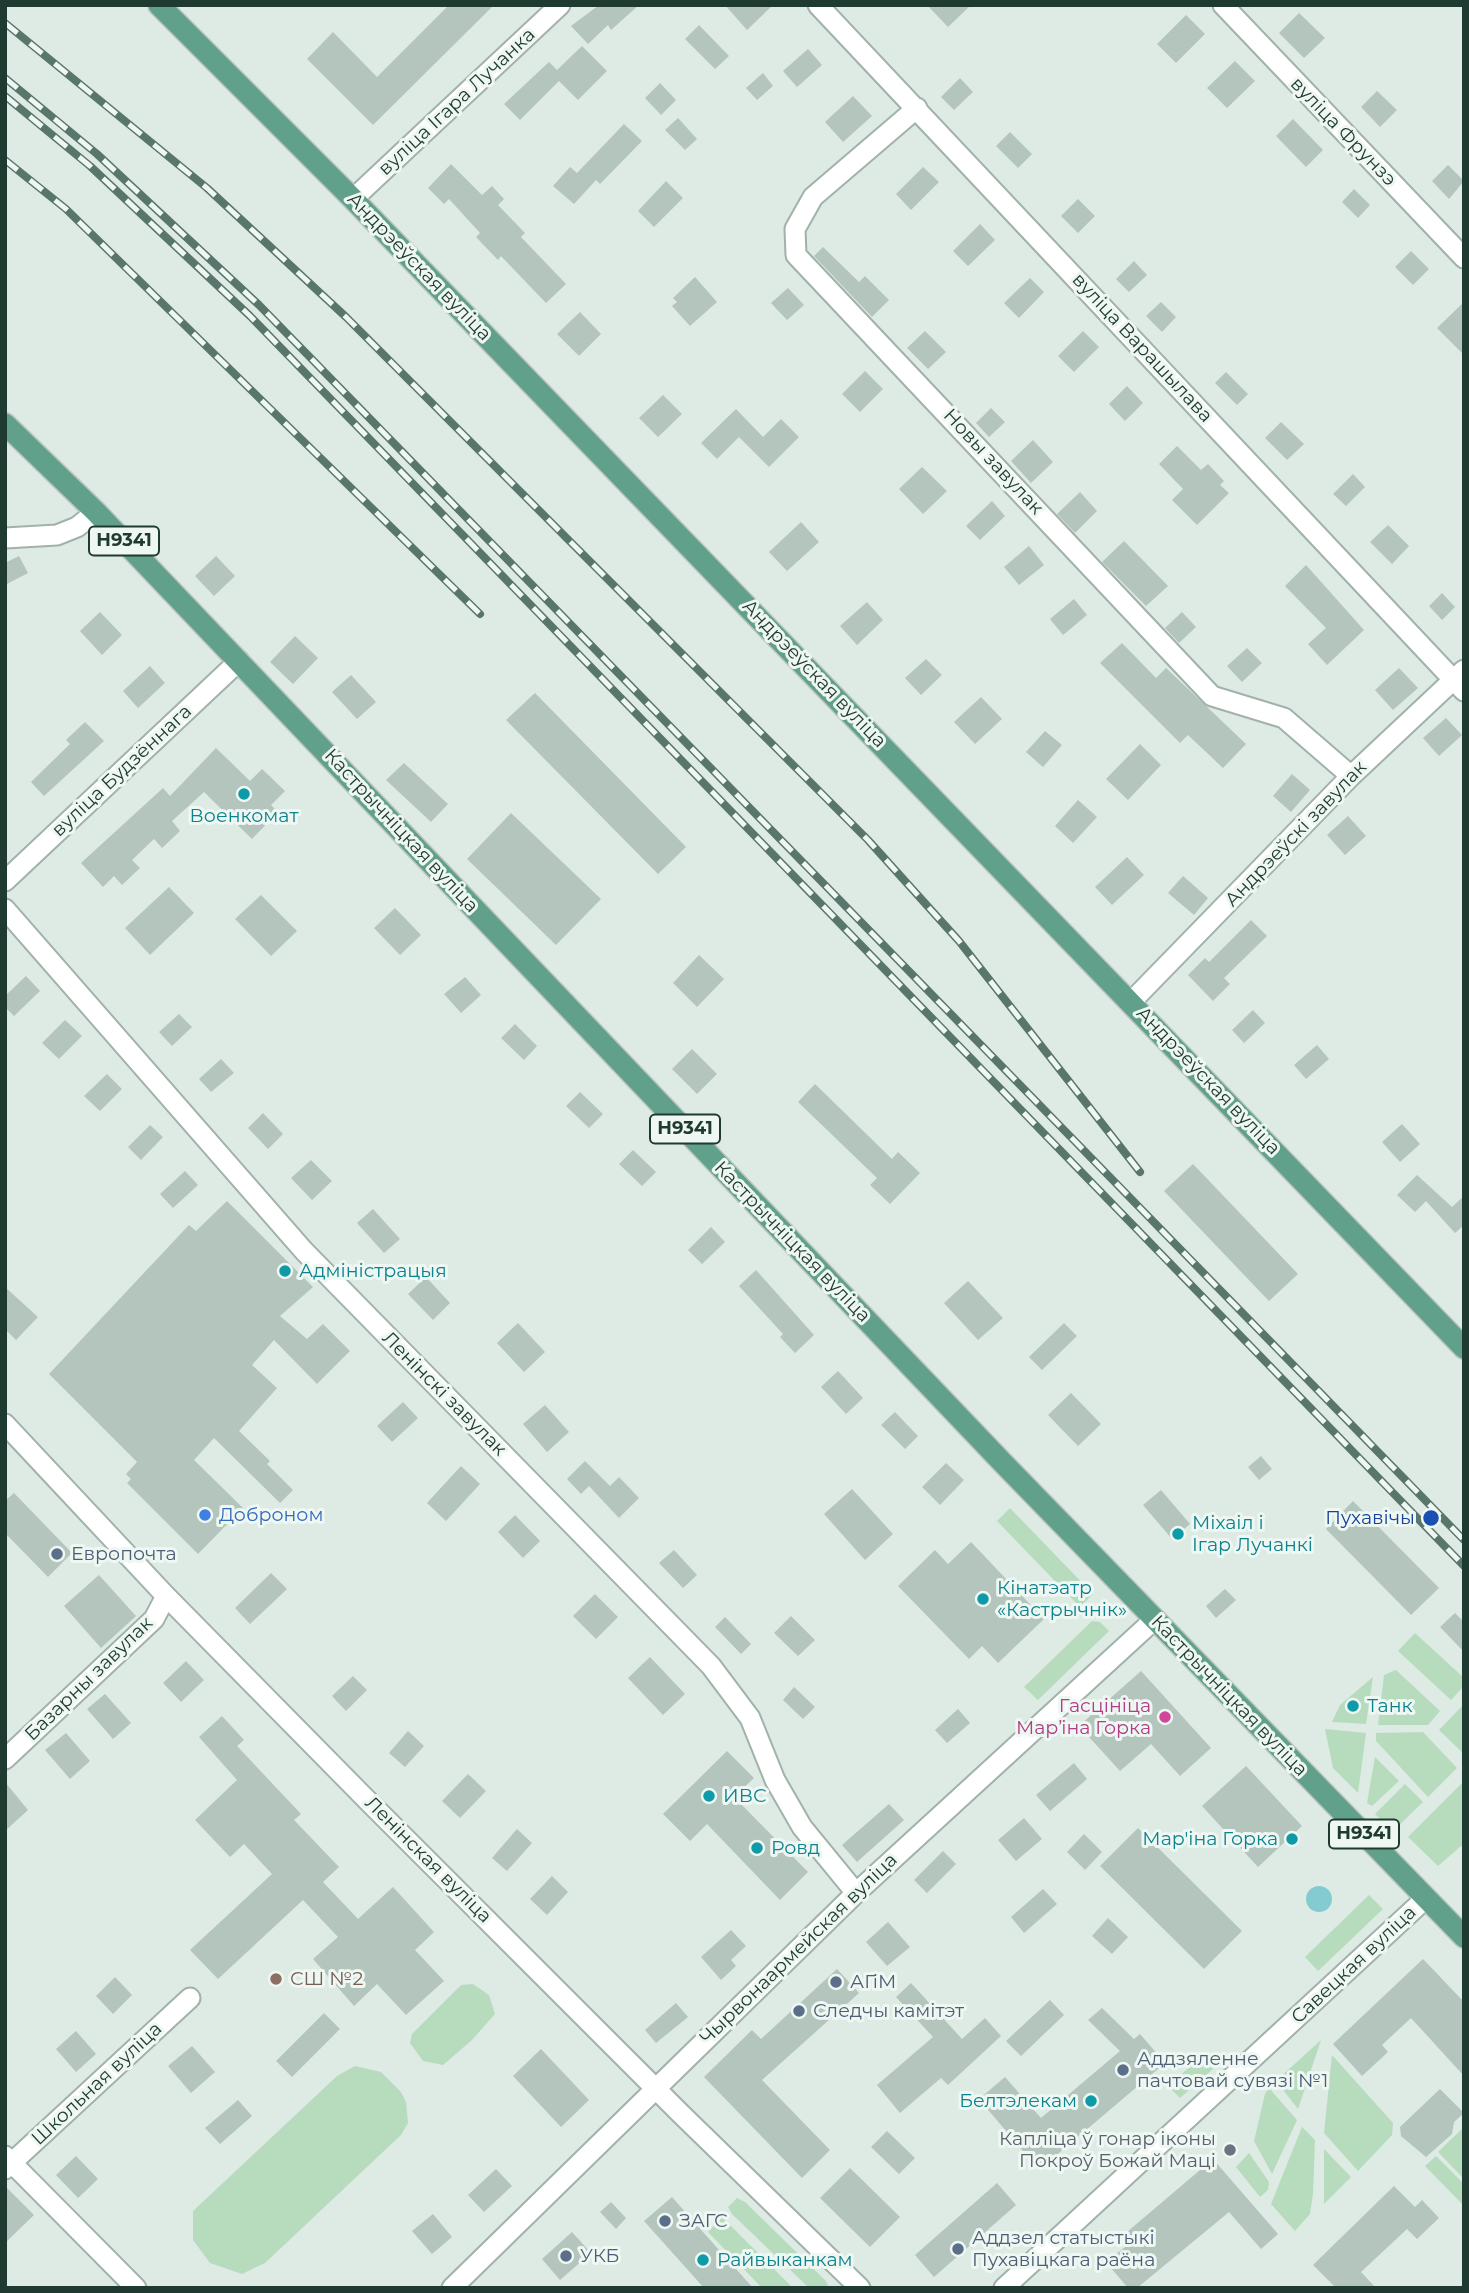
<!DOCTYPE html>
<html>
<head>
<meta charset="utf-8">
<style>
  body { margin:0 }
  #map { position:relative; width:1469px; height:2293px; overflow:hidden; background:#deeae4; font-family:Montserrat,sans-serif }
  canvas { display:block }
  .frame { position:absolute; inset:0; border:7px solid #1f3a30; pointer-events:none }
</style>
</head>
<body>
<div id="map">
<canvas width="1469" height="2293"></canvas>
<div class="frame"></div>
</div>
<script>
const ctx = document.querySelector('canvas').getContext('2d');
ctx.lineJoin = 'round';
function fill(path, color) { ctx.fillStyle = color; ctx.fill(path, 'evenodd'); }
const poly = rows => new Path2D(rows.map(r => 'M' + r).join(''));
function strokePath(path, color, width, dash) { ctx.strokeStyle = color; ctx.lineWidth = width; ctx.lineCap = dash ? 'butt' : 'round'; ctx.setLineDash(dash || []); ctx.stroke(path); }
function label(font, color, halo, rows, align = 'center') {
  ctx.font = font + ' Montserrat,sans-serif'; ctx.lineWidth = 6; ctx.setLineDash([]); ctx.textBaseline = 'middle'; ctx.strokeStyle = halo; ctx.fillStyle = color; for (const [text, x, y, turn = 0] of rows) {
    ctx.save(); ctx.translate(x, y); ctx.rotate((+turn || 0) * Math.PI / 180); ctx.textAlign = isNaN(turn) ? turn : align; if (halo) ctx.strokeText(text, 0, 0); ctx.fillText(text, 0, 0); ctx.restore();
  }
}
fill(poly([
  [1010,1508,1093,1594,1080,1607,997,1521],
  [1092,1621,1100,1622,1109,1631,1038,1700,1024,1687],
  [1415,1633,1464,1678,1464,1686,1451,1700,1398,1651],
  [1396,1670,1440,1711,1428,1725,1378,1725,1384,1675],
  [1373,1677,1366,1724,1332,1722,1340,1705],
  [1464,1704,1464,1754,1439,1730],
  [1325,1729,1366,1733,1358,1793,1333,1768],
  [1423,1732,1457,1768,1428,1797,1376,1741,1376,1733],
  [1375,1757,1399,1781,1372,1806,1367,1803],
  [1464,1781,1464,1848,1461,1846,1438,1866,1408,1837],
  [1405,1784,1423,1802,1393,1831,1375,1814],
  [1369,1895,1383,1909,1318,1971,1305,1957],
  [473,1984,489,1995,495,2014,472,2040,443,2065,423,2061,410,2043,412,2034,461,1985],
  [1321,2040,1298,2109,1276,2081],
  [1332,2055,1393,2123,1392,2135,1358,2171,1324,2133],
  [1201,2057,1213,2069,1180,2098,1168,2086],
  [355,2066,381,2072,401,2092,406,2102,408,2123,401,2135,265,2263,242,2274,210,2263,193,2240,193,2211,337,2076],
  [1269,2088,1297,2120,1272,2174,1254,2141,1265,2094],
  [1302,2127,1315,2140,1313,2194,1310,2214,1295,2231,1271,2204],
  [1464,2127,1464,2179,1438,2152],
  [1324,2149,1351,2177,1324,2204],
  [1249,2153,1269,2182,1268,2190,1260,2197,1236,2167],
  [1436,2156,1464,2184,1464,2206,1425,2166],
  [737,2198,745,2202,825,2280,828,2285,825,2288,807,2286,732,2214,728,2207],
  [722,2217,793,2288,762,2288,708,2232]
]), '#b6dcbd');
fill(poly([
  '1306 1899a13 13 0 1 1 26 0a13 13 0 1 1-26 0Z'
]), '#84cbd1');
fill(poly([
  [449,5,494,5,373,125,307,59,333,32,377,77],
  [599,5,639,5,611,30,608,25,588,44,571,26],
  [725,5,773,5,747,30],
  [927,5,971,5,948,27],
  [1299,13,1325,38,1304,58,1279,33],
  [1186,15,1205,34,1176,63,1157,44],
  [699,25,729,56,715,69,685,39],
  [582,46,607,71,578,100,559,81,520,120,504,104,549,62,557,70],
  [808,49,822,65,797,87,783,71],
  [1235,61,1255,81,1227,108,1207,88],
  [763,73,773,86,757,100,746,88],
  [960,78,973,92,954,110,941,97],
  [660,83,676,100,661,115,645,98],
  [1377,91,1397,110,1380,127,1361,107],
  [853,96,872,116,843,142,825,122],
  [678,118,697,139,685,150,665,130],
  [1293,119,1323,150,1306,167,1276,136],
  [624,124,642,141,600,184,596,180,574,204,553,186,570,167,577,173],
  [1010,132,1032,154,1018,168,996,146],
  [451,164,482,195,492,186,504,199,498,205,525,233,521,237,566,284,546,303,501,256,498,260,476,237,480,233,449,199,444,204,428,188],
  [1448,165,1464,181,1449,199,1432,181],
  [923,167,939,182,911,210,896,194],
  [666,181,683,198,654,227,638,211],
  [1354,189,1370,205,1358,218,1342,202],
  [1078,199,1095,216,1078,233,1061,216],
  [980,224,995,240,968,266,953,251],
  [823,247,859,282,865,276,889,300,872,317,814,256],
  [1411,251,1429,269,1413,285,1395,267],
  [1134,261,1147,275,1129,292,1116,279],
  [695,277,717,302,690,326,672,306,677,302,673,298],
  [1030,278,1044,292,1019,318,1004,303],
  [788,288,804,305,787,320,771,303],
  [1161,302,1176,317,1162,332,1146,316],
  [1464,302,1464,355,1437,328],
  [580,312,601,334,579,356,557,334],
  [925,331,946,352,928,369,907,348],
  [1083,331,1099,347,1074,372,1058,356],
  [865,371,883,389,860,412,842,394],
  [1226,372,1248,394,1237,405,1215,383],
  [1127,386,1143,403,1125,421,1109,404],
  [663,395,682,414,658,437,639,418],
  [991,408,1005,422,989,437,976,423],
  [736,409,763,437,781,419,799,437,769,467,739,437,717,459,701,443],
  [1281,422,1304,444,1287,460,1265,438],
  [1033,440,1053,462,1031,483,1011,461],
  [1177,446,1201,470,1208,464,1224,481,1220,485,1229,493,1197,525,1172,500,1183,489,1159,464],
  [922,467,947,491,923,514,899,489],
  [1353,474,1365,487,1346,506,1333,494],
  [1080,492,1097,511,1075,533,1057,514],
  [992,501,1005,516,980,540,966,526],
  [801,522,819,542,787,571,769,552],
  [1388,525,1409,546,1392,564,1370,542],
  [1124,541,1168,586,1146,606,1102,562],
  [1029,546,1044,565,1019,585,1004,567],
  [19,556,28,573,5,585,5,563],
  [216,556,235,576,214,596,195,576],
  [1306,565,1364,630,1327,665,1308,644,1326,628,1285,586],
  [1442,593,1455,607,1442,620,1429,606],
  [1074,599,1087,615,1063,635,1050,619],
  [867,602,883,620,857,645,840,626],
  [100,612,122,635,102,655,80,631],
  [1182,612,1196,627,1179,643,1165,628],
  [295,636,318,658,293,684,270,662],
  [1122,643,1156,678,1166,668,1246,744,1223,768,1188,735,1180,743,1100,663],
  [1247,648,1262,663,1242,682,1227,666],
  [926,659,942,675,921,695,905,678],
  [150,666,165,683,138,708,123,691],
  [1399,668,1418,688,1393,710,1375,690],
  [351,675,376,702,357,719,332,692],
  [535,693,686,847,658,874,506,720],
  [981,697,1002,719,975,744,954,722],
  [1446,718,1462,735,1439,756,1423,738],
  [85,722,104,741,44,796,31,782,70,744,66,740],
  [1045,731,1062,745,1043,767,1026,752],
  [1140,744,1161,765,1128,800,1106,779],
  [216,748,250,781,262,769,285,791,271,805,278,812,252,839,204,792,172,821,180,831,162,848,154,839,132,860,140,868,122,885,114,876,103,887,81,863,163,788,170,796],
  [404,763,448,804,431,822,386,780],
  [1292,774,1310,790,1291,812,1273,796],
  [1078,800,1097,817,1073,843,1055,826],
  [511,813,601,899,556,945,467,859],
  [1348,816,1366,836,1345,855,1327,835],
  [1127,857,1144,875,1112,905,1095,887],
  [1183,876,1208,898,1194,915,1168,893],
  [169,887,194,913,150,955,125,928],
  [261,895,297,931,271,956,235,919],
  [395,908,421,935,400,955,374,928],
  [1251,920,1267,936,1224,978,1230,984,1213,1001,1188,975,1205,958,1209,962],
  [699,955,724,979,697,1007,673,983],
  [26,976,40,991,14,1016,5,1007,5,996],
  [465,977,481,995,461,1013,444,994],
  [1253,1010,1265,1023,1244,1043,1232,1030],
  [179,1014,192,1027,172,1046,159,1032],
  [65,1020,82,1036,59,1059,42,1043],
  [515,1024,537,1046,524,1060,501,1038],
  [1317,1045,1329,1059,1306,1079,1294,1065],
  [692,1049,717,1074,697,1094,672,1069],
  [221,1059,234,1073,211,1092,199,1079],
  [107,1074,122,1089,100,1111,84,1096],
  [815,1084,892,1159,898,1152,920,1173,890,1204,870,1185,877,1178,798,1102],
  [580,1092,603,1114,589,1128,566,1106],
  [263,1113,283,1134,268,1149,248,1128],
  [1402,1124,1420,1144,1400,1162,1382,1142],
  [150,1125,163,1137,141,1160,128,1147],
  [633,1150,656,1172,642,1186,619,1164],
  [311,1160,332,1181,312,1200,291,1178],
  [1193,1164,1298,1274,1269,1301,1164,1191],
  [185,1171,198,1185,173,1208,160,1194],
  [1417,1175,1452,1207,1464,1196,1464,1225,1455,1233,1426,1201,1415,1212,1397,1195],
  [227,1201,313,1287,280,1316,307,1339,323,1324,350,1351,317,1384,274,1340,252,1365,277,1388,239,1431,270,1461,267,1464,293,1490,280,1503,214,1438,194,1460,243,1508,198,1554,127,1483,131,1479,126,1474,137,1462,49,1374,189,1225,196,1231],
  [373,1209,400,1239,384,1253,357,1223],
  [711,1227,725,1242,702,1264,688,1250],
  [756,1270,814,1335,795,1353,780,1337,783,1334,739,1286],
  [426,1277,450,1303,433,1320,408,1294],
  [968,1281,1003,1318,978,1340,944,1303],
  [5,1287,38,1317,16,1340,5,1329],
  [518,1323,545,1352,524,1372,497,1343],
  [1064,1323,1077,1336,1042,1370,1029,1357],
  [838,1371,863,1398,846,1414,821,1387],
  [1071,1393,1101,1424,1078,1446,1048,1415],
  [403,1402,418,1418,392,1442,377,1426],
  [545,1405,569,1432,547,1452,523,1424],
  [895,1412,918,1436,905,1449,881,1425],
  [1261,1456,1272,1469,1259,1480,1248,1467],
  [585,1461,610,1486,619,1477,639,1498,619,1518,589,1486,581,1494,567,1479],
  [946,1463,964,1480,940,1505,922,1487],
  [461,1466,480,1484,446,1521,427,1503],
  [852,1489,893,1534,865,1560,824,1514],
  [1161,1490,1190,1524,1172,1539,1143,1505],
  [14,1493,72,1553,48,1577,5,1533,5,1501],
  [1353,1501,1439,1588,1411,1615,1326,1529],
  [515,1515,540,1541,523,1558,498,1532],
  [971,1542,1044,1619,998,1663,982,1646,969,1659,898,1586,935,1550,948,1564],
  [674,1550,697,1575,683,1588,659,1563],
  [271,1573,287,1589,250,1624,235,1608],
  [99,1575,136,1616,101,1648,64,1606],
  [1225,1589,1236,1600,1216,1618,1206,1606],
  [595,1594,618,1617,596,1639,573,1616],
  [1455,1613,1464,1622,1464,1652,1440,1627],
  [791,1616,815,1640,798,1656,774,1633],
  [725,1617,751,1644,741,1654,715,1627],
  [650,1657,685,1694,663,1715,628,1678],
  [186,1661,204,1680,181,1702,163,1683],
  [1141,1671,1211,1748,1180,1776,1151,1744,1120,1771,1079,1726],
  [353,1676,367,1690,346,1711,332,1696],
  [794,1687,815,1707,803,1719,783,1700],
  [105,1694,131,1723,113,1739,87,1709],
  [958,1709,970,1723,947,1743,935,1730],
  [222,1716,244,1740,237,1746,301,1814,294,1820,339,1867,323,1882,358,1919,393,1887,434,1932,415,1950,444,1981,406,2015,377,1984,354,2006,313,1959,338,1937,303,1900,218,1979,190,1950,272,1874,244,1844,230,1857,195,1820,237,1780,199,1737],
  [408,1731,424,1746,405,1767,389,1753],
  [66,1733,90,1761,70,1779,45,1750],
  [727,1751,754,1778,734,1797,808,1872,780,1900,707,1824,690,1841,663,1814],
  [1074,1763,1087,1779,1050,1811,1036,1795],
  [1246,1766,1302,1826,1258,1867,1202,1806],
  [468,1774,486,1791,460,1818,442,1801],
  [5,1782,28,1810,5,1831],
  [889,1804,904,1820,857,1862,842,1845],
  [1024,1818,1042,1839,1016,1861,998,1840],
  [1138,1828,1242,1931,1204,1969,1100,1866],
  [517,1829,532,1843,507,1871,492,1858],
  [1084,1834,1102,1852,1085,1870,1067,1852],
  [943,1851,956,1864,927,1893,914,1880],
  [552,1876,568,1892,547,1915,530,1899],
  [1043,1889,1057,1904,1024,1933,1011,1917],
  [1108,1918,1128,1937,1112,1954,1092,1936],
  [888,1922,910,1947,887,1966,866,1942],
  [731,1930,746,1946,731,1960,736,1966,721,1980,701,1957],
  [1423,1959,1464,2002,1464,2076,1411,2018,1382,2045,1388,2052,1362,2076,1333,2044],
  [837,1969,859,1993,762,2080,830,2150,802,2178,704,2077,752,2030,761,2039],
  [115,1977,132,1995,113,2014,96,1996],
  [911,1983,962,2039,985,2018,1001,2036,948,2085,941,2078,900,2113,877,2085,933,2037,896,1997],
  [1050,2000,1064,2015,1021,2056,1006,2041],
  [676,2003,688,2017,656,2043,645,2030],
  [1102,2008,1134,2039,1140,2034,1165,2063,1039,2170,979,2099,1005,2077,1041,2118,1120,2051,1088,2020],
  [324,2013,340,2029,292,2077,276,2061],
  [76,2031,96,2054,76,2072,56,2049],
  [192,2046,215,2072,191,2093,168,2066],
  [541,2049,589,2100,561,2127,513,2076],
  [1440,2089,1464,2113,1454,2122,1452,2134,1426,2157,1401,2136,1400,2127],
  [238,2100,252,2116,220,2144,205,2128],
  [887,2131,915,2158,899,2174,871,2147],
  [76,2156,98,2179,78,2198,56,2175],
  [1213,2159,1278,2234,1261,2249,1229,2212,1137,2288,1128,2288,1106,2262,1134,2240,1127,2232],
  [850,2168,900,2217,870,2247,820,2198],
  [496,2169,512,2186,484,2212,468,2195],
  [997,2183,1016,2205,934,2277,915,2255],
  [5,2186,34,2215,5,2243],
  [1394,2186,1415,2207,1422,2200,1439,2218,1417,2239,1407,2229,1361,2272,1376,2288,1336,2288,1313,2265],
  [672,2197,703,2232,753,2288,704,2288,644,2221],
  [611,2202,626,2218,616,2229,600,2212],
  [433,2214,452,2237,432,2254,412,2231],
  [572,2232,591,2253,560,2280,542,2259]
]), '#b3c5bc');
const minor = poly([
  [818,5,1464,691],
  [1223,5,1464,258],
  [917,108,813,197,795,229,796,255,1212,696,1284,718,1351,776],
  [353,199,560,5],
  [5,538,57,535,77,527,96,512],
  [5,881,239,661],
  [5,909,304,1251,711,1666,750,1718,775,1780,802,1827,856,1893],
  [1131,1002,1351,776,1464,670],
  [5,1424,166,1596,370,1803,681,2114,860,2288],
  [5,1759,154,1619,166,1596],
  [5,2156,136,2288],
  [5,2169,190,1998],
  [452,2288,856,1893,1155,1619],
  [1004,2288,1426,1898]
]);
const major = poly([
  [159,5,353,199,1464,1348],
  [5,424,96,512,1002,1462,1464,1937]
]);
strokePath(minor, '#a1b2aa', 23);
strokePath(major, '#bcc4c1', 24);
strokePath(minor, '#fff', 19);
strokePath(major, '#61a18b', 21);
const rail = poly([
  [5,23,207,188,346,317,868,840,959,941,1140,1172],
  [5,78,97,154,259,305,1464,1540],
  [5,96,90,166,250,316,1464,1566],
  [5,160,66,209,480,614]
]);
strokePath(rail, '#59766c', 8);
strokePath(rail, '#eef7f2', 5, [16]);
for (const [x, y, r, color] of [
  [244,794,7,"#0f9aa8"],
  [285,1271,7,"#0f9aa8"],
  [205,1515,7,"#3f7fe0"],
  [1431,1518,9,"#1a4fb4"],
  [1178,1534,7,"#0f9aa8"],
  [57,1554,7,"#5c6f8a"],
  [983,1599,7,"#0f9aa8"],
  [1353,1706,7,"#0f9aa8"],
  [1165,1717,7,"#d1479c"],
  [709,1796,7,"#0f9aa8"],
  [1292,1839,7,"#0f9aa8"],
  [757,1848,7,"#0f9aa8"],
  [276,1979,7,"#8d6e63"],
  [836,1982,7,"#5c6f8a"],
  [799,2011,7,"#5c6f8a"],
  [1123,2070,7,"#5c6f8a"],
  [1091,2101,7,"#0f9aa8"],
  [1230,2150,7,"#6b7280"],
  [665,2221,7,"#5c6f8a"],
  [958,2249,7,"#5c6f8a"],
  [566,2256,7,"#5c6f8a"],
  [703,2260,7,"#0f9aa8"]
]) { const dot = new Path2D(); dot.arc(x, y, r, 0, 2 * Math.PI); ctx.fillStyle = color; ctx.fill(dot); strokePath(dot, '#eef7f2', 2.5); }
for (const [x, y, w] of [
  [124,541,70],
  [685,1129,70],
  [1364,1834,70]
]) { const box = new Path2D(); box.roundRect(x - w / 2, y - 14.5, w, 29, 5); ctx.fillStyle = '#eef7f2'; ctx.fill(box); strokePath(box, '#1f3a30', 2); }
label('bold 18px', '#1f3a30', null, [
  ["Н9341",124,541],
  ["Н9341",685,1129],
  ["Н9341",1364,1834]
]);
label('19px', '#1f3a30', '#eef7f2', [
  ["вуліца Ігара Лучанка",457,102,-43],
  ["вуліца Фрунзэ",1343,132,46],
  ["Андрэеўская вуліца",419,267,46],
  ["вуліца Варашылава",1142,348,47],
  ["Новы завулак",993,462,47],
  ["Андрэеўская вуліца",814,674,46],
  ["вуліца Будзённага",122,771,-43],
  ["Кастрычніцкая вуліца",401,831,47],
  ["Андрэеўскі завулак",1296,834,-46],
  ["Андрэеўская вуліца",1208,1081,46],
  ["Кастрычніцкая вуліца",792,1242,46],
  ["Ленінскі завулак",444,1394,45],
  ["Базарны завулак",89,1679,-44],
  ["Кастрычніцкая вуліца",1229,1696,46],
  ["Ленінская вуліца",428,1860,45],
  ["Чырвонаармейская вуліца",799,1949,-44],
  ["Савецкая вуліца",1354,1965,-43],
  ["Школьная вуліца",97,2084,-43]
]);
label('19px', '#0d838f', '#eef7f2', [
  ["Военкомат",244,816,"center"],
  ["Адміністрацыя",299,1271],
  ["Міхаіл і",1192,1523],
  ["Ігар Лучанкі",1192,1545],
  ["Кінатэатр",997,1588],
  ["«Кастрычнік»",997,1610],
  ["Танк",1367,1706],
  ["ИВС",723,1796],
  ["Мар'іна Горка",1278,1839,"right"],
  ["Ровд",771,1848],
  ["Белтэлекам",1077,2101,"right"],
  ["Райвыканкам",717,2260]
], 'left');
label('19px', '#366cbe', '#eef7f2', [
  ["Доброном",219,1515]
], 'left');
label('19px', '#164399', '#eef7f2', [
  ["Пухавічы",1415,1518]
], 'right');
label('19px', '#4e5e75', '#eef7f2', [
  ["Европочта",71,1554],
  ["АГіМ",850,1982],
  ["Следчы камітэт",813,2011],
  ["Аддзяленне",1137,2059],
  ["пачтовай сувязі №1",1137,2081],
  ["ЗАГС",679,2221],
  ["Аддзел статыстыкі",972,2238],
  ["Пухавіцкага раёна",972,2260],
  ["УКБ",580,2256]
], 'left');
label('19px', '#b23c85', '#eef7f2', [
  ["Гасцініца",1151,1706],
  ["Марʼіна Горка",1151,1728]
], 'right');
label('19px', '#785e54', '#eef7f2', [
  ["СШ №2",290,1979]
], 'left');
label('19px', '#5b616d', '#eef7f2', [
  ["Капліца ў гонар іконы",1216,2139],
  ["Покроў Божай Маці",1216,2161]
], 'right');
</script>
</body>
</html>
